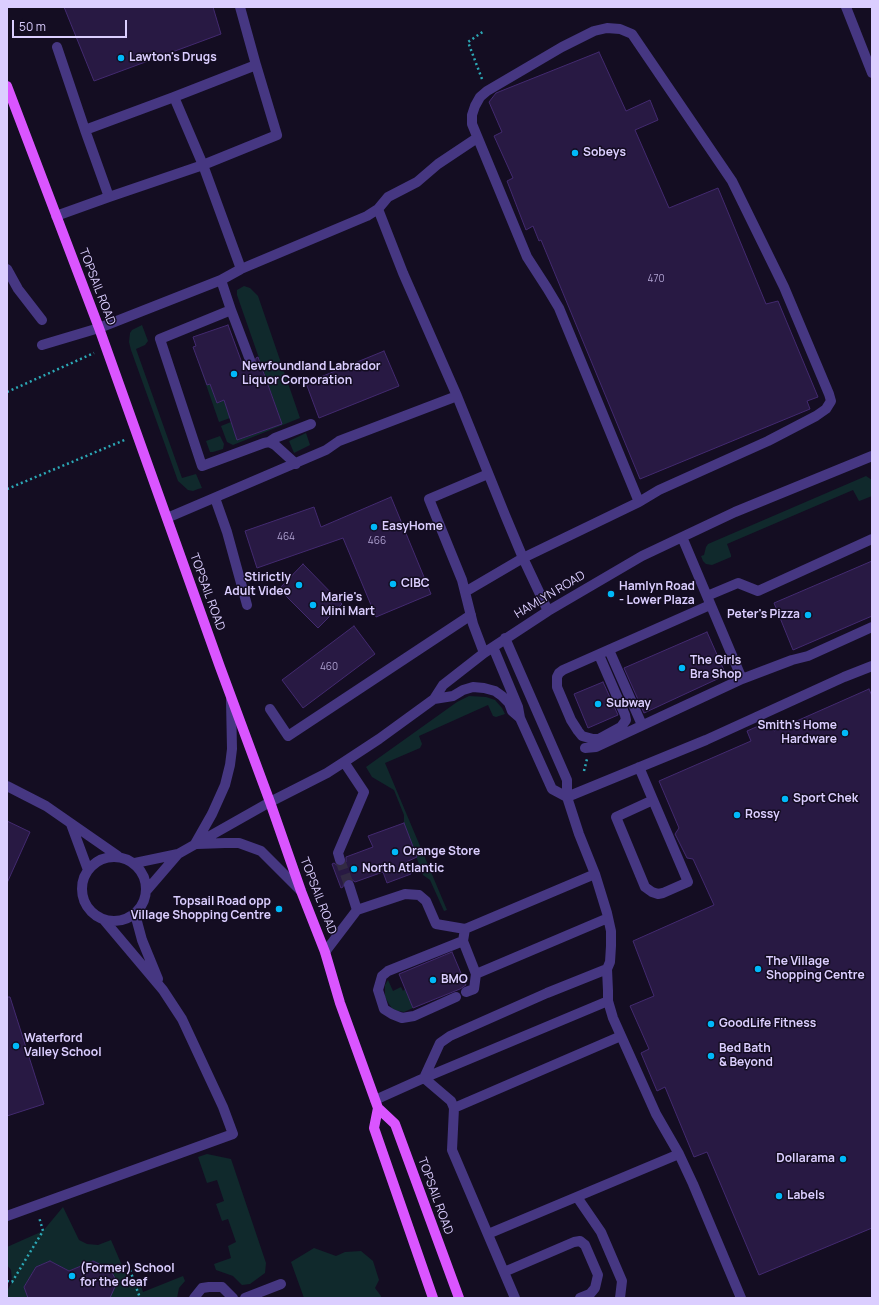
<!DOCTYPE html>
<html>
<head>
<meta charset="utf-8">
<style>
  body { margin:0 }
  #map { position:relative; width:879px; height:1305px; overflow:hidden; background:#140d22; font-family:Manrope,sans-serif }
  canvas { display:block }
  .frame { position:absolute; inset:0; border:8px solid #dbceff; pointer-events:none }
  .scale { position:absolute; left:12px; top:20px; width:115px; height:18px; box-sizing:border-box; border:2px solid #dbceff; border-top:0; padding-left:5px; font-size:12px; line-height:14px; white-space:nowrap; color:#dbceff; -webkit-text-stroke:3px #140d22; paint-order:stroke }
</style>
</head>
<body>
<div id="map">
<canvas width="879" height="1305"></canvas>
<div class="frame"></div>
<div class="scale">50 m</div>
</div>
<script>
const ctx = document.querySelector('canvas').getContext('2d');
ctx.lineJoin = 'round';
function fill(path, color) { ctx.fillStyle = color; ctx.fill(path, 'evenodd'); }
const poly = rows => new Path2D(rows.map(r => 'M' + r).join(''));
function strokePath(path, color, width, dash) { ctx.strokeStyle = color; ctx.lineWidth = width; ctx.lineCap = dash ? 'butt' : 'round'; ctx.setLineDash(dash || []); ctx.stroke(path); }
function label(font, color, halo, rows, align = 'center') {
  ctx.font = font + ' Manrope,sans-serif'; ctx.lineWidth = 3; ctx.setLineDash([]); ctx.textBaseline = 'middle'; ctx.strokeStyle = halo; ctx.fillStyle = color; for (const [text, x, y, turn = 0] of rows) {
    ctx.save(); ctx.translate(x, y); ctx.rotate((+turn || 0) * Math.PI / 180); ctx.textAlign = isNaN(turn) ? turn : align; if (halo) ctx.strokeText(text, 0, 0); ctx.fillText(text, 0, 0); ctx.restore();
  }
}
fill(poly([
  [244,286,250,288,258,296,300,418,233,445,227,442,221,426,231,422,238,440,282,424,237,295,237,290],
  [142,325,148,341,145,345,136,349,182,478,196,474,202,488,198,489,193,491,188,490,178,481,131,350,129,342,130,333,132,330],
  [194,350,207,385,210,384,217,403,224,400,230,418,219,422],
  [306,433,310,445,294,453,289,441],
  [220,436,224,444,223,449,213,452,210,452,206,441],
  [866,476,872,480,872,496,862,500,859,501,853,490,727,544,731,555,731,557,712,565,706,564,703,561,701,556,704,555,706,547,708,544],
  [469,696,486,697,495,700,502,708,505,714,496,717,493,716,488,705,419,736,422,744,420,748,385,763,447,910,444,911,430,880,423,875,404,823,404,815,394,790,372,777,366,767,457,702],
  [388,980,393,991,401,987,403,991,405,989,413,1008,404,1012,393,1010,389,1004,385,997,385,985],
  [207,1154,231,1159,266,1263,265,1273,250,1284,242,1285,233,1276,216,1270,214,1264,231,1258,228,1246,236,1242,228,1219,222,1221,216,1204,224,1201,217,1180,207,1183,198,1157],
  [63,1207,79,1240,87,1244,98,1245,111,1240,130,1284,139,1280,143,1292,183,1276,185,1281,179,1288,177,1298,110,1298,93,1261,69,1271,50,1261,36,1267,24,1287,28,1298,7,1298,7,1291,12,1282,11,1270,7,1265,7,1247,43,1231],
  [314,1248,336,1256,345,1252,361,1251,373,1261,379,1280,375,1288,381,1296,381,1298,304,1298,291,1262]
]), '#10292c');
const building = poly([
  [64,7,213,7,221,34,94,81,64,7],
  [599,52,626,111,650,100,658,120,635,130,669,208,718,188,766,304,778,301,818,397,807,401,810,409,640,479,541,240,539,241,533,226,526,230,507,181,513,178,494,136,502,132,489,102,496,93,599,52],
  [228,325,242,363,244,362,246,365,252,366,255,364,256,358,258,357,282,424,237,440,224,400,217,403,210,384,207,385,193,347,196,346,193,337,228,325],
  [384,351,399,386,319,418,306,383,384,351],
  [391,497,431,594,376,617,343,538,257,568,245,531,314,507,321,527,391,497],
  [872,561,872,616,793,650,774,603,872,561],
  [303,564,342,604,318,628,279,589,303,564],
  [354,626,375,654,303,708,282,680,354,626],
  [707,632,726,675,644,713,624,668,707,632],
  [603,682,618,715,588,728,574,694,603,682],
  [869,689,872,696,872,1228,759,1275,707,1152,694,1157,665,1087,657,1091,641,1053,649,1049,630,1006,654,996,633,941,714,905,693,859,687,858,675,834,679,828,659,781,751,741,747,731,770,721,774,731,869,689],
  [7,821,30,832,7,883,7,821],
  [404,823,417,857,406,862,411,874,387,883,383,872,355,882,351,879,347,879,344,881,343,887,341,888,332,864,334,863,338,866,342,866,346,862,346,857,373,847,368,836,404,823],
  [452,952,466,985,460,989,413,1008,399,974,452,952],
  [7,997,10,997,44,1104,7,1116,7,997],
  [50,1261,69,1271,93,1261,110,1269,117,1282,110,1298,28,1298,24,1287,36,1267,50,1261]
]);
fill(building, '#281943');
strokePath(building, '#432a70', 1);
strokePath(poly([
  [340,860,349,885]
]), '#322a43', 10, [10, 5]);
strokePath(poly([
  [482,79,468,42,484,31],
  [7,392,94,353],
  [7,489,127,439],
  [584,771,587,759],
  [130,1270,140,1298],
  [7,1281,12,1282,43,1231,39,1217]
]), '#2ca8b6', 2.5, [2, 3]);
strokePath(poly([
  [240,7,256,65,174,97,203,165,241,269],
  [846,7,872,73],
  [57,47,85,130,174,97],
  [109,197,203,165,277,135,256,65],
  [378,209,403,273,457,396,505,515,523,558,548,611],
  [56,216,109,197,85,130],
  [7,269,18,289,42,320],
  [221,280,231,310,160,339,202,466,264,443,269,442,275,445,296,464],
  [231,310,250,360],
  [42,345,99,328,221,280,241,269,367,216,378,209,388,197,417,182,438,164,477,138],
  [269,442,275,438,311,424],
  [215,498,227,532,247,605],
  [167,518,326,450,339,441,457,396],
  [682,537,742,679],
  [465,592,523,558,639,502,559,308,547,288,527,257,472,124,472,115,475,106,480,97,487,91,562,47,594,31,607,28,620,29,632,34,732,181,784,287,829,394,831,401,826,409,816,416,768,441,659,490,639,502],
  [707,596,738,583,758,591,872,539],
  [505,638,567,780,567,797,579,834,595,874,607,913,611,931,611,946,610,962,607,969,608,991,608,1001,613,1018,656,1114,679,1154,693,1184,741,1298],
  [493,647,518,707,520,718,552,789,567,797],
  [609,650,642,725],
  [484,653,473,624,462,580,429,499,488,474],
  [599,655,625,715,626,720,621,727,599,739,593,739,582,736,578,731,571,720,557,687,557,677,559,673,563,670,710,605],
  [434,699,453,696,463,690,473,687,484,688,495,691,502,696,509,703,512,711,520,718],
  [270,709,288,736,471,615],
  [585,748,596,747,742,679,792,660,808,656,872,627],
  [639,767,653,800,688,882,663,893,658,894,652,892,645,887,616,817,653,800],
  [7,786,46,806,118,856],
  [567,797,706,740,844,677,872,666],
  [71,824,88,870],
  [195,844,212,814,225,785,230,765,232,749,231,700],
  [197,844,225,843,239,843,261,851,301,891],
  '82 889a32 32 0 1 1 64 0a32 32 0 1 1-64 0Z',
  [340,860,338,853,364,792,344,762],
  [135,863,178,854],
  [595,874,465,929,463,941,476,974,608,918],
  [349,885,357,910],
  [147,890,178,854,270,802,327,773,344,762,379,739,434,699,443,685,484,653,548,611,642,556,735,512,872,456],
  [135,914,142,940,158,979],
  [325,952,357,910,405,894,419,895,426,901,436,924,465,929],
  [466,992,474,989,476,974],
  [456,997,414,1016,402,1018,392,1014,384,1009,378,990,382,976,388,971,463,941],
  [375,1100,424,1078,440,1043,450,1036,547,993,607,969],
  [454,1108,451,1101,424,1078,608,1001],
  [577,1197,601,1232,622,1281,620,1298],
  [7,1216,233,1134,223,1107,182,1019,163,990,104,920],
  [488,1234,679,1154],
  [504,1272,574,1242,580,1241,585,1245,598,1275,595,1288,590,1294,580,1298],
  [194,1298,202,1288,209,1287,222,1287,233,1298],
  [245,1298,281,1284],
  [515,1298,452,1150,454,1108,621,1036]
]), '#463782', 10);
strokePath(poly([
  [7,86,99,328,220,667,270,802,301,891,325,952,340,1003,378,1108,374,1128,433,1298],
  [378,1108,395,1124,459,1298]
]), '#da55ff', 10);
for (const [x, y, r, color] of [
  [121,58,4,"#00b9f9"],
  [575,153,4,"#00b9f9"],
  [234,374,4,"#00b9f9"],
  [374,527,4,"#00b9f9"],
  [393,584,4,"#00b9f9"],
  [299,585,4,"#00b9f9"],
  [611,594,4,"#00b9f9"],
  [313,605,4,"#00b9f9"],
  [808,615,4,"#00b9f9"],
  [682,668,4,"#00b9f9"],
  [598,704,4,"#00b9f9"],
  [845,733,4,"#00b9f9"],
  [785,799,4,"#00b9f9"],
  [737,815,4,"#00b9f9"],
  [395,852,4,"#00b9f9"],
  [354,869,4,"#00b9f9"],
  [279,909,4,"#00b9f9"],
  [758,969,4,"#00b9f9"],
  [433,980,4,"#00b9f9"],
  [711,1024,4,"#00b9f9"],
  [16,1046,4,"#00b9f9"],
  [711,1056,4,"#00b9f9"],
  [843,1159,4,"#00b9f9"],
  [779,1196,4,"#00b9f9"],
  [72,1276,4,"#00b9f9"]
]) { const dot = new Path2D(); dot.arc(x, y, r, 0, 2 * Math.PI); ctx.fillStyle = color; ctx.fill(dot); strokePath(dot, '#140d22', 1.5); }
label('10px', '#aea1d0', null, [
  ["470",656,279],
  ["464",286,537],
  ["466",377,541],
  ["460",329,667]
]);
label('bold 12px', '#dbceff', '#140d22', [
  ["Lawton's Drugs",129,58],
  ["Sobeys",583,153],
  ["Newfoundland Labrador",242,367],
  ["Liquor Corporation",242,381],
  ["EasyHome",382,527],
  ["Stirictly",291,578,"right"],
  ["Adult Video",291,592,"right"],
  ["CIBC",401,584],
  ["Hamlyn Road",619,587],
  ["- Lower Plaza",619,601],
  ["Marie's",321,598],
  ["Mini Mart",321,612],
  ["Peter's Pizza",800,615,"right"],
  ["The Girls",690,661],
  ["Bra Shop",690,675],
  ["Subway",606,704],
  ["Smith's Home",837,726,"right"],
  ["Hardware",837,740,"right"],
  ["Sport Chek",793,799],
  ["Rossy",745,815],
  ["Orange Store",403,852],
  ["North Atlantic",362,869],
  ["Topsail Road opp",271,902,"right"],
  ["Village Shopping Centre",271,916,"right"],
  ["The Village",766,962],
  ["Shopping Centre",766,976],
  ["BMO",441,980],
  ["GoodLife Fitness",719,1024],
  ["Waterford",24,1039],
  ["Valley School",24,1053],
  ["Bed Bath",719,1049],
  ["& Beyond",719,1063],
  ["Dollarama",835,1159,"right"],
  ["Labels",787,1196],
  ["(Former) School",80,1269],
  ["for the deaf",80,1283]
], 'left');
label('12px', '#dbceff', '#140d22', [
  ["TOPSAIL ROAD",97,287,69],
  ["TOPSAIL ROAD",207,592,70],
  ["HAMLYN ROAD",550,595,-31],
  ["TOPSAIL ROAD",318,896,69],
  ["TOPSAIL ROAD",435,1196,70]
]);
</script>
</body>
</html>
